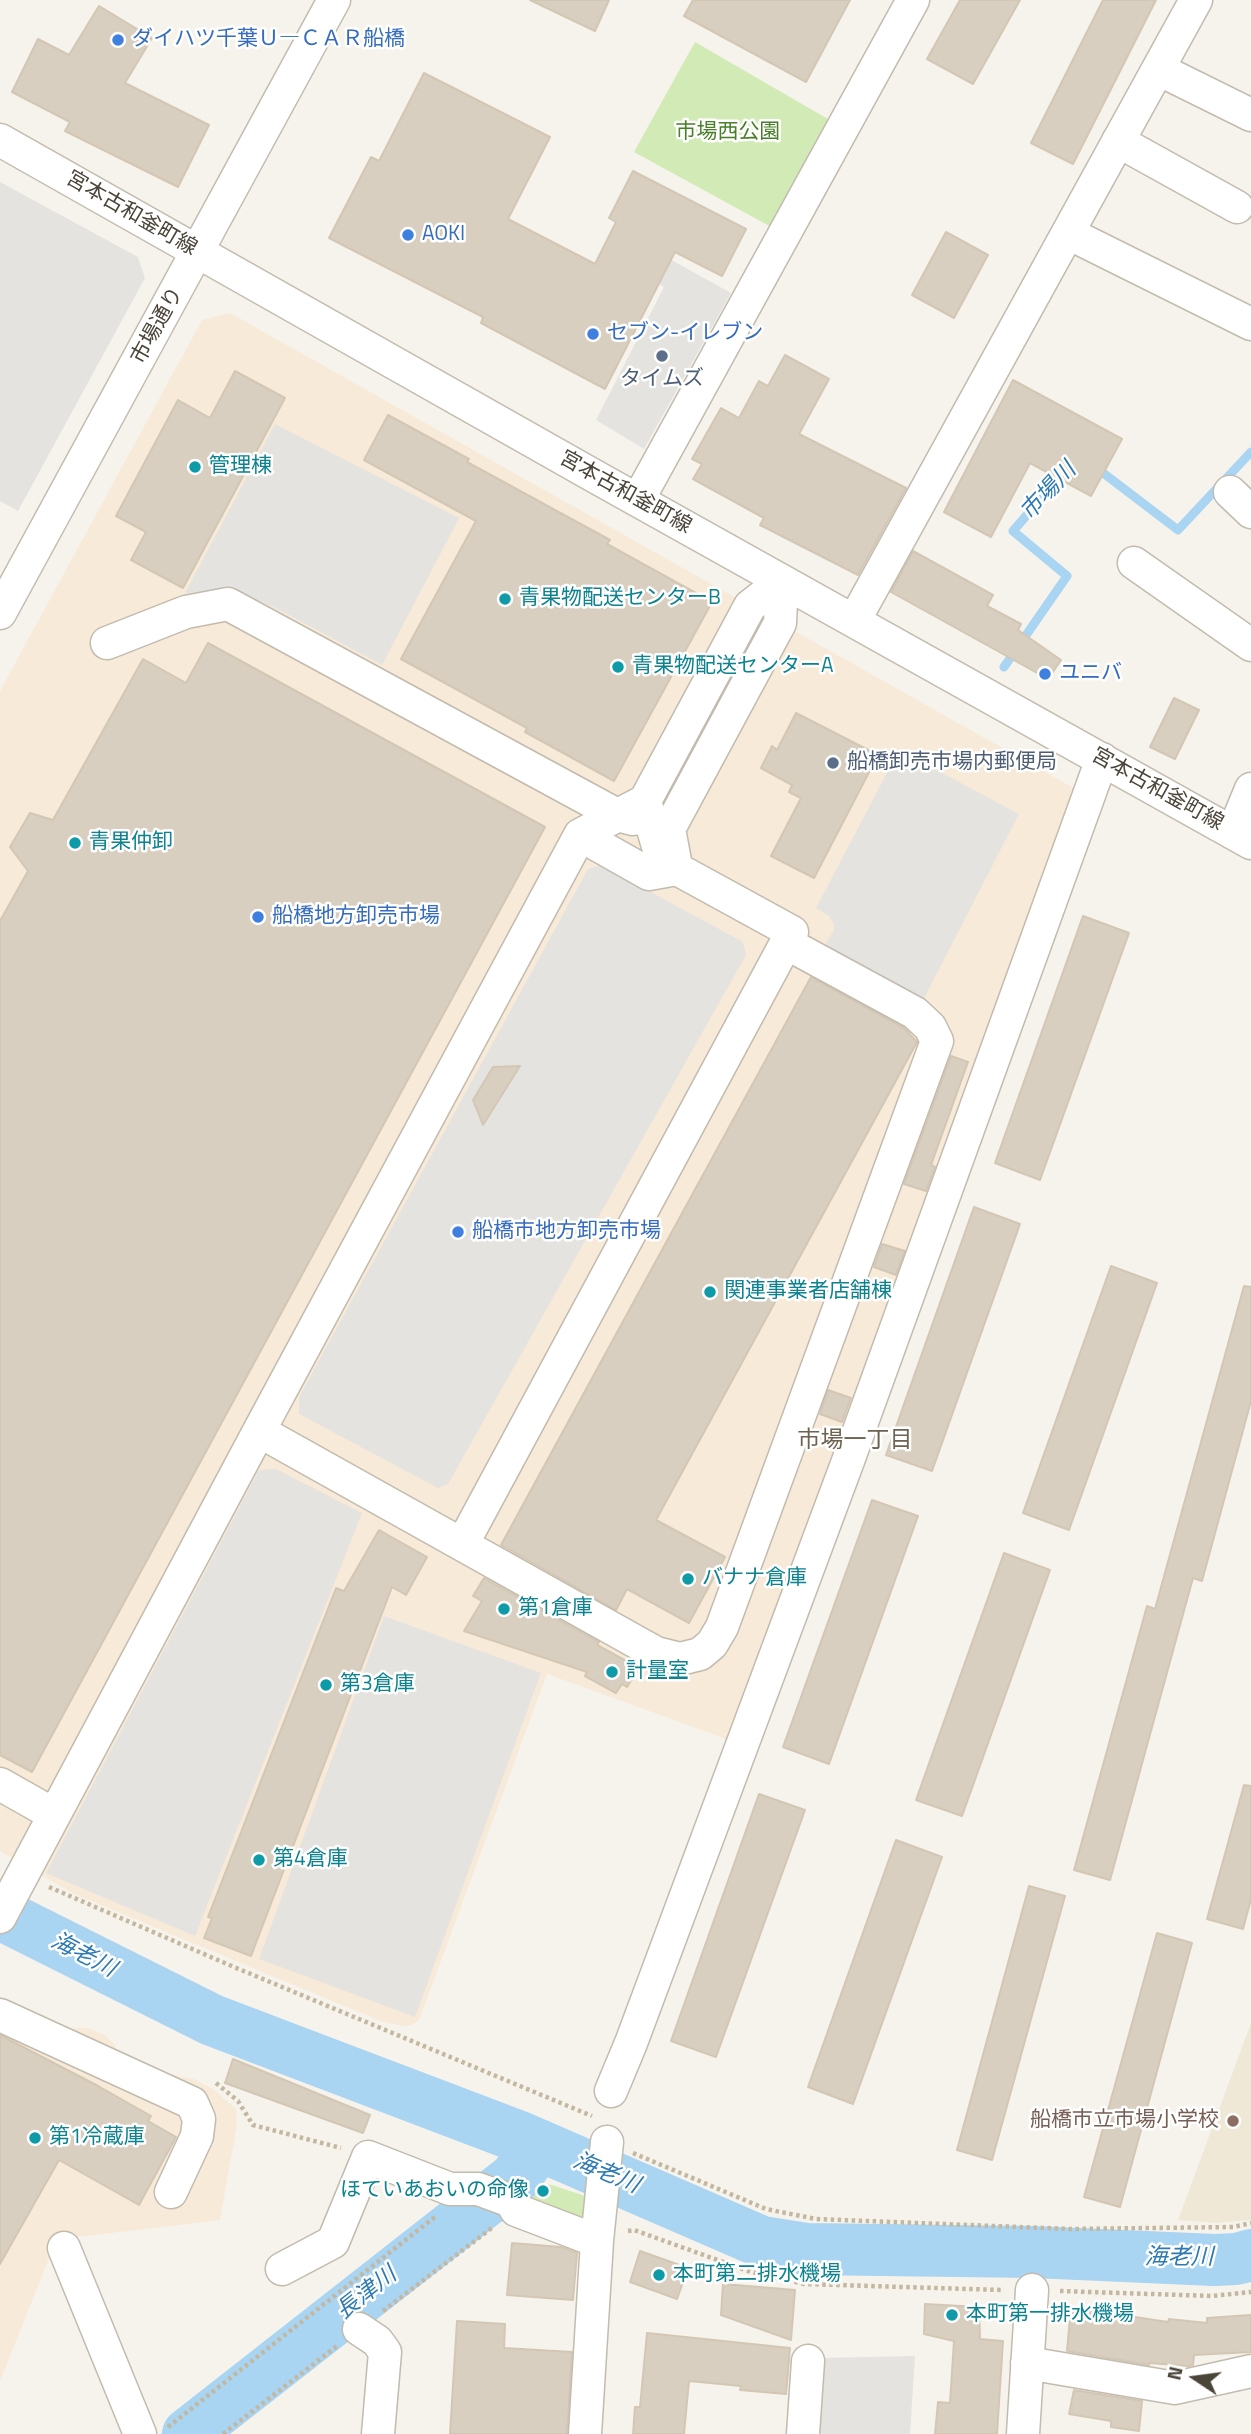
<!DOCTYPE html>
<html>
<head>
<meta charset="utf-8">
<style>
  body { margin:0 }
  #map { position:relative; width:1251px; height:2434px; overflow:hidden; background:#f6f3ec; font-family:"Titillium Web",sans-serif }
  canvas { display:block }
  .north { position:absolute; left:1160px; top:2343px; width:70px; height:70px; -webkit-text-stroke:5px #fff; paint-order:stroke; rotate:283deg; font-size:19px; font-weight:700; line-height:28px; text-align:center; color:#4b4439 }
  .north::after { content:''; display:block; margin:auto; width:24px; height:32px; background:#4b4439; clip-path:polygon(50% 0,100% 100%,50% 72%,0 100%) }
</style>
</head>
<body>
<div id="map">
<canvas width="1251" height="2434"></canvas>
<div class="north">N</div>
</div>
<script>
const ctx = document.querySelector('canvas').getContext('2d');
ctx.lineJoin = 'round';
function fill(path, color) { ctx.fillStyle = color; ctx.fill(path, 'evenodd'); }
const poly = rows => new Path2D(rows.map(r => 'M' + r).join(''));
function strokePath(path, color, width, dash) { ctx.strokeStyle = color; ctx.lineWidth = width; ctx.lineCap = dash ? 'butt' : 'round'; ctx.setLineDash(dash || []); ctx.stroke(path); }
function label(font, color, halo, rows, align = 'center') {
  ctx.font = font + ' "Titillium Web","Noto Sans JP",sans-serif'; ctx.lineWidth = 5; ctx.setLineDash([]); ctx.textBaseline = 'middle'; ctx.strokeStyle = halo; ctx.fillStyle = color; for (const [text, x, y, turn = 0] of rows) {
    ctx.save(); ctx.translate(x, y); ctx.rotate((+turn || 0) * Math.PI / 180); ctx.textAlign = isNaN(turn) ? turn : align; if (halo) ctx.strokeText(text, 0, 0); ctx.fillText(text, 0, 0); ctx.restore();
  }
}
fill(poly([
  [230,313,1077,790,729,1740,547,1674,419,2020,411,2025,403,2026,383,2022,72,1893,0,1851,0,691,202,320],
  [0,2000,64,2032,74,2028,88,2028,105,2035,114,2044,124,2059,150,2071,194,2079,213,2089,236,2109,237,2124,220,2220,69,2238,53,2248,0,2381]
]), '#f7ead8');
fill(poly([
  [1251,2023,1251,2220,1215,2223,1178,2220]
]), '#efe8d6');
fill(poly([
  [695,42,833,122,773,228,634,152],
  [534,2183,552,2185,588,2197,588,2211,582,2226,534,2208,524,2192]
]), '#d2eab5');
fill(poly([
  [0,182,138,257,145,278,18,511,0,501],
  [628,236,731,293,644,449,596,420,664,287,616,260],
  [275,424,459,518,382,665,278,609,240,592,185,593],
  [899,750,1019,814,920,1006,821,952,834,930,834,924,829,916,816,908],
  [601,865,743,942,746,955,448,1484,438,1488,299,1414,299,1397,588,869],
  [276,1469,362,1513,195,1936,46,1873,259,1470],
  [384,1616,541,1673,415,2017,259,1959],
  [915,2356,910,2434,815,2434,819,2358]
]), '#e5e3e0');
strokePath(poly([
  [1094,466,1178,530,1251,452],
  [1004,667,1067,576,1013,531,1066,470]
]), '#a9d4f2', 9);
strokePath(poly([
  [0,1914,212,2020,520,2137,762,2242,806,2249,1033,2252,1214,2260,1236,2259,1251,2255],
  [188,2434,515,2178,539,2145]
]), '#a9d4f2', 52);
const building = poly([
  [530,0,609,0,595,31,530,0],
  [693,0,850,0,806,82,684,16,693,0],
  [960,0,1020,0,973,84,927,59,960,0],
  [1103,0,1156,0,1073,164,1031,143,1103,0],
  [99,6,152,38,125,83,209,125,178,187,65,131,70,122,12,92,38,39,69,55,99,6],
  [424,73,550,137,508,219,595,264,616,222,609,218,633,171,746,229,722,276,675,252,605,389,481,323,483,317,329,238,371,157,379,161,424,73],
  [946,232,988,255,954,318,912,295,946,232],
  [785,355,829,379,799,434,906,488,858,575,760,525,764,518,693,479,702,464,692,459,721,408,739,418,759,381,768,386,785,355],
  [235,371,285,398,183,588,131,560,146,532,116,516,178,400,210,418,235,371],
  [1013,380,1122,439,1091,496,1030,463,991,537,944,512,1013,380],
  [388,415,469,459,467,462,610,540,607,544,712,602,614,781,525,732,527,728,401,659,476,521,364,460,388,415],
  [913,551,993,595,987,606,1021,624,1018,630,1061,660,1048,679,891,592,913,551],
  [208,643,545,827,32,1772,0,1755,0,921,28,871,10,847,30,813,53,820,143,659,186,683,208,643],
  [1174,698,1199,710,1175,759,1150,747,1174,698],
  [796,713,878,755,814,878,771,856,801,798,789,792,792,785,761,768,772,746,777,750,796,713],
  [1083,916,1129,933,1040,1180,995,1163,1083,916],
  [811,977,904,1028,917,1042,656,1520,725,1557,689,1623,627,1589,616,1610,501,1545,811,977],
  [951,1056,968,1062,931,1165,935,1167,926,1191,904,1184,951,1056],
  [520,1066,483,1125,473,1100,493,1067,520,1066],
  [974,1207,1020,1224,932,1471,886,1455,974,1207],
  [882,1244,905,1251,896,1275,874,1267,882,1244],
  [1111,1266,1157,1283,1069,1530,1023,1513,1111,1266],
  [1244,1286,1251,1287,1251,1401,1202,1581,1193,1578,1110,1880,1074,1870,1147,1606,1155,1609,1244,1286],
  [828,1390,851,1398,842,1422,820,1414,828,1390],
  [872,1500,918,1516,829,1764,783,1747,872,1500],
  [379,1530,427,1557,406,1595,392,1587,251,1956,204,1938,212,1918,208,1917,336,1588,344,1591,379,1530],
  [1004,1553,1050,1570,962,1816,916,1800,1004,1553],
  [484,1578,599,1642,597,1645,639,1668,627,1687,622,1684,616,1693,585,1676,587,1672,464,1631,482,1601,473,1596,484,1578],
  [1244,1785,1251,1786,1251,1899,1243,1929,1207,1919,1244,1785],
  [759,1794,805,1810,716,2057,671,2041,759,1794],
  [896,1840,942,1857,853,2104,808,2087,896,1840],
  [1029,1886,1065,1896,992,2160,957,2150,1029,1886],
  [1157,1933,1192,1943,1120,2207,1084,2197,1157,1933],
  [0,2035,98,2086,151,2116,148,2121,176,2137,139,2205,59,2160,0,2264,0,2035],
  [233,2059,370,2115,363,2133,225,2083,233,2059],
  [512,2243,561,2247,577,2253,573,2300,507,2295,512,2243],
  [640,2251,688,2268,677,2299,630,2282,640,2251],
  [723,2284,795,2290,791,2340,721,2315,723,2284],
  [925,2304,979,2307,980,2339,1003,2341,997,2434,935,2434,938,2402,950,2403,954,2341,924,2334,925,2304],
  [1071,2307,1108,2310,1108,2313,1168,2322,1169,2319,1207,2323,1207,2318,1251,2315,1251,2352,1194,2355,1193,2365,1188,2366,1149,2363,1149,2365,1067,2351,1071,2307],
  [457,2321,505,2324,504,2348,572,2352,567,2434,450,2434,457,2321],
  [647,2333,790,2348,786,2394,740,2390,741,2386,689,2381,684,2434,633,2434,635,2407,640,2407,647,2333],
  [1074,2390,1142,2401,1139,2431,1111,2427,1111,2421,1069,2414,1074,2390]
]);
fill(building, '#d8cfc1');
strokePath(building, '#d3c7b4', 2);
const minor = poly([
  [1158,69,1251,115],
  [0,140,596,477,1251,843],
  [1118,141,1237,207],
  [1068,233,1251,324],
  [1230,492,1251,512],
  [638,500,913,0],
  [1134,563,1251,645],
  [0,613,334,0],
  [854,621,1196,0],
  [107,643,186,612,228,604,617,815,633,819],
  [1233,833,1251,789],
  [580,835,649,874,677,869],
  [675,861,669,829,780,623,782,581],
  [259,1431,656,1653,680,1659,700,1654,712,1644,722,1627,937,1041,930,1027,915,1013,786,943],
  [463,1543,792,932,677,869,661,857,645,801],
  [0,1784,53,1814],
  [0,1917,259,1431,580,835,645,801,750,606,782,581],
  [0,2015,192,2103,199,2119,197,2136,171,2192],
  [611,2091,631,2043,848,1461,1102,759],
  [64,2248,140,2434],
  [282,2269,333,2242,368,2157,450,2189,478,2189,511,2201,516,2210,597,2241],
  [359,2329,377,2341,385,2352,378,2434],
  [1027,2363,1175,2388,1251,2371],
  [585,2434,597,2241,607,2142],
  [803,2434,808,2361],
  [1023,2434,1032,2290]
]);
strokePath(minor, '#c2bbae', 35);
strokePath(poly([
  [49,1887,234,1967,592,2116],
  [216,2083,238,2101,253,2125,341,2148],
  [633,2153,766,2209,816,2219,1070,2229,1233,2227,1251,2223],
  [628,2231,634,2230,751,2272,804,2284,1002,2290],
  [1060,2291,1212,2296,1251,2292],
  [383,2311,493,2227],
  [168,2427,436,2216],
  [223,2434,337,2346]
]), '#c4b79f', 4.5, [3.5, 3.5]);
strokePath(minor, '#fff', 32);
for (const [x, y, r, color] of [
  [118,40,7,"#3f7fe0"],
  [408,235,7,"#3f7fe0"],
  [593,334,7,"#3f7fe0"],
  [662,356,7,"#5c6f8a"],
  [195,467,7,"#0f9aa8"],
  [505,599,7,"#0f9aa8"],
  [618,667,7,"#0f9aa8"],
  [1045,674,7,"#3f7fe0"],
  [833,763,7,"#5c6f8a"],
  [75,843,7,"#0f9aa8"],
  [258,917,7,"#3f7fe0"],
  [458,1232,7,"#3f7fe0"],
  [710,1292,7,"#0f9aa8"],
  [688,1579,7,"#0f9aa8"],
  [504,1609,7,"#0f9aa8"],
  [612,1672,7,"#0f9aa8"],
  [326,1685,7,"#0f9aa8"],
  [259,1860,7,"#0f9aa8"],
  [1233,2121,7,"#8d6e63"],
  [35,2138,7,"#0f9aa8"],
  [543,2191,7,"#0f9aa8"],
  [659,2275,7,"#0f9aa8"],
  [952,2315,7,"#0f9aa8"]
]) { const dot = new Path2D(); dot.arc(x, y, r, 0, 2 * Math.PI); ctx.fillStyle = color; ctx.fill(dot); strokePath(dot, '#fff', 2.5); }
label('21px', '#366cbe', '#fff', [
  ["ダイハツ千葉Ｕ―ＣＡＲ船橋",132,40],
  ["AOKI",422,235],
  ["セブン-イレブン",607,334],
  ["ユニバ",1059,674],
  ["船橋地方卸売市場",272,917],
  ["船橋市地方卸売市場",472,1232]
], 'left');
label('21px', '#4a7f2a', '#fff', [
  ["市場西公園",728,133]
]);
label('21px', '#4b4439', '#fff', [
  ["宮本古和釜町線",131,214,30],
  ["市場通り",158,326,-61],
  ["宮本古和釜町線",625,493,29],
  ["宮本古和釜町線",1157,790,29]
]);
label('21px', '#4e5e75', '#fff', [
  ["タイムズ",662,380],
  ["船橋卸売市場内郵便局",847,763,"left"]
]);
label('21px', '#0d838f', '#fff', [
  ["管理棟",209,467],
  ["青果物配送センターB",519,599],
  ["青果物配送センターA",632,667],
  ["青果仲卸",89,843],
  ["関連事業者店舗棟",724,1292],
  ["バナナ倉庫",702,1579],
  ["第1倉庫",518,1609],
  ["計量室",626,1672],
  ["第3倉庫",340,1685],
  ["第4倉庫",273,1860],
  ["第1冷蔵庫",49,2138],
  ["ほていあおいの命像",529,2191,"right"],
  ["本町第二排水機場",673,2275],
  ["本町第一排水機場",966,2315]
], 'left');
label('21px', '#785e54', '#fff', [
  ["船橋市立市場小学校",1219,2121]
], 'right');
label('italic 23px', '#2e7ab2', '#fff', [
  ["市場川",1049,492,-47],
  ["海老川",83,1956,27],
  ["海老川",606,2174,23],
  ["海老川",1179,2258],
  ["長津川",367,2294,-38]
]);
label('23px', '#6e6250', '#fff', [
  ["市場一丁目",855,1441]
]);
</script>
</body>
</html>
